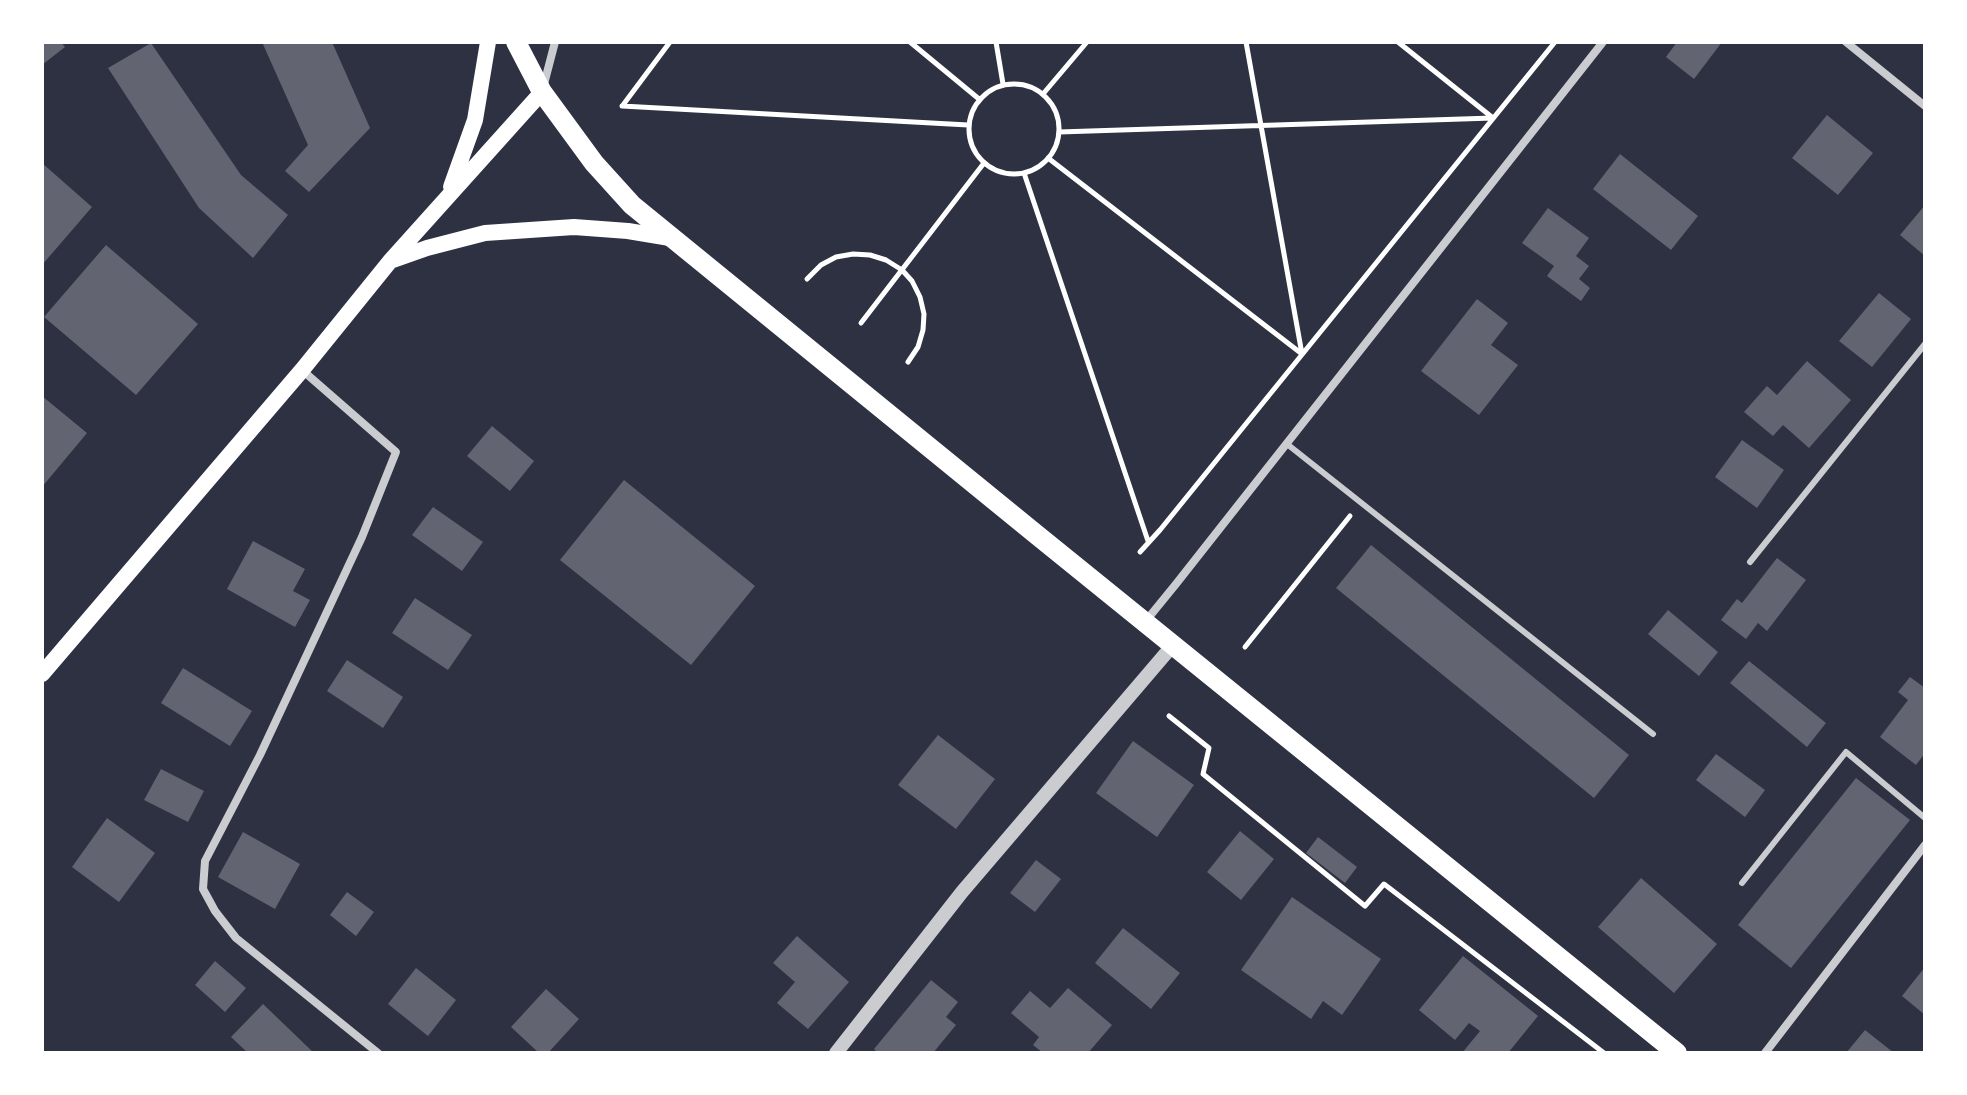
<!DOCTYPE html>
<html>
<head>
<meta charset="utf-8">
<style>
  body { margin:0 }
  #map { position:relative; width:1967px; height:1095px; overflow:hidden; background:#2d3142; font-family:"Sofia Sans Condensed",sans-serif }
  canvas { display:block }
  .frame { position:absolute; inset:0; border:44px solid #fff; pointer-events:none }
</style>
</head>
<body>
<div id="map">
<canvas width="1967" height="1095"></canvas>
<div class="frame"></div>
</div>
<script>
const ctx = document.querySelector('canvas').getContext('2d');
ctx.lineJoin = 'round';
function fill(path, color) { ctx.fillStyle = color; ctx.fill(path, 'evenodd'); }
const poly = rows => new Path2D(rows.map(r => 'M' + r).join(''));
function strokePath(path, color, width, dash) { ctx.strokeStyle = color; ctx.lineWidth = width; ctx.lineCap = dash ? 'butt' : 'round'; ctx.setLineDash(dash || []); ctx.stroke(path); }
fill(poly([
  [42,42,61,42,65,47,42,65],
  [262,42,332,42,370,128,309,192,285,171,308,145],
  [1677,42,1722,42,1694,79,1666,57],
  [151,43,241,175,288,215,253,258,199,208,108,68],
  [1827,115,1873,153,1838,195,1792,158],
  [1620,154,1698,216,1671,250,1593,189],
  [42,163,92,207,42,265],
  [1925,205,1925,256,1900,235],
  [1548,208,1589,238,1576,256,1589,266,1579,279,1590,288,1581,301,1547,276,1554,266,1522,243],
  [106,245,198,324,136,395,44,317],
  [1879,293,1911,319,1872,367,1839,341],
  [1477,299,1508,323,1491,345,1518,365,1479,415,1421,371],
  [1807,361,1851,400,1809,448,1783,425,1773,436,1744,412,1767,386,1777,395],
  [42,396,87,433,42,487],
  [492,426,534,461,510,491,467,456],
  [1742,440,1784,470,1757,508,1715,477],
  [624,480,755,586,691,665,560,560],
  [433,507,483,542,462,571,412,535],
  [253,541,305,569,293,591,310,600,295,627,227,589],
  [1371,545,1629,755,1594,798,1336,588],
  [1777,558,1806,580,1767,631,1758,623,1746,639,1721,620,1737,599,1742,603],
  [415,598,472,635,448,670,392,633],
  [1668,610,1718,652,1699,676,1648,634],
  [347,660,403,697,383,728,327,691],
  [1749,661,1826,723,1807,747,1730,683],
  [183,668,252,711,230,746,161,703],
  [1910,677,1925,688,1925,753,1916,765,1880,737,1908,700,1898,692],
  [938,735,995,779,956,829,898,785],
  [1133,741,1194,785,1157,837,1096,793],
  [1716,754,1765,790,1745,817,1696,780],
  [161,769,204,791,188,822,144,800],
  [1856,778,1910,820,1791,968,1738,925],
  [107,818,155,853,119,902,72,867],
  [1240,831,1274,859,1241,900,1207,872],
  [243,832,300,864,275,909,218,877],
  [1318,837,1357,867,1345,883,1306,853],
  [1036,860,1061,879,1035,912,1010,893],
  [1641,878,1717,944,1674,993,1598,927],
  [347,892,374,912,356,936,330,915],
  [1292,897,1381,959,1342,1015,1323,1001,1311,1019,1241,970],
  [1123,928,1180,973,1151,1009,1095,963],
  [797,936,849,982,808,1029,777,1003,795,982,773,963],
  [1463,956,1538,1016,1508,1053,1462,1053,1480,1031,1469,1023,1455,1040,1419,1010],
  [215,961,246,988,225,1012,195,985],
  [1925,967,1925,1015,1902,996],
  [416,968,456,1000,428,1036,388,1004],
  [931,980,958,1002,946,1017,956,1025,933,1053,878,1053,874,1049],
  [1068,988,1112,1025,1088,1053,1043,1053,1033,1045,1039,1037,1011,1013,1030,991,1050,1008],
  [546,989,579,1019,548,1053,539,1053,511,1027],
  [263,1004,314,1053,248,1053,231,1037],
  [1865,1030,1894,1053,1846,1053]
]), '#626471');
strokePath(poly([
  [910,42,979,99],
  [996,42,1003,84],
  '969 129a45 45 0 1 1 90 0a45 45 0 1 1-90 0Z',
  [1043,94,1087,42],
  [623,105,670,42],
  [622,106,968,125],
  [1059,132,1493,118,1398,42],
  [1048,158,1302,354,1246,42],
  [1024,173,1148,541],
  [807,279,821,265,836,257,853,254,870,255,886,260,902,270,912,281,920,297,924,314,923,330,918,347,908,362],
  [861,323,984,163],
  [1140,552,1160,530,1555,42],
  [1245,647,1350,516],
  [1169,716,1209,748,1203,774,1365,906,1384,884,1604,1053]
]), '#fff', 5);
strokePath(poly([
  [1287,444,1653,734],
  [1750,562,1925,344],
  [1742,883,1846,752,1925,818]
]), '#caccd0', 6);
strokePath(poly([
  [1846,42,1925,106],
  [543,88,555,42],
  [302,370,396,452,362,537,260,755,205,861,203,889,215,911,236,938,378,1053],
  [1145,622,1176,584,1603,42],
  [1765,1053,1925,845]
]), '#caccd0', 8);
strokePath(poly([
  [836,1053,962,892,1173,645]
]), '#caccd0', 14);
strokePath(poly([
  [451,187,475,120,488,42],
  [393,260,427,248,485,233,574,227,628,231,670,238],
  [42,674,302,370,391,260,542,92]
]), '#fff', 16);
strokePath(poly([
  [516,42,542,92,594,163,632,205,1037,535,1677,1053]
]), '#fff', 20);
</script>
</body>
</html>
